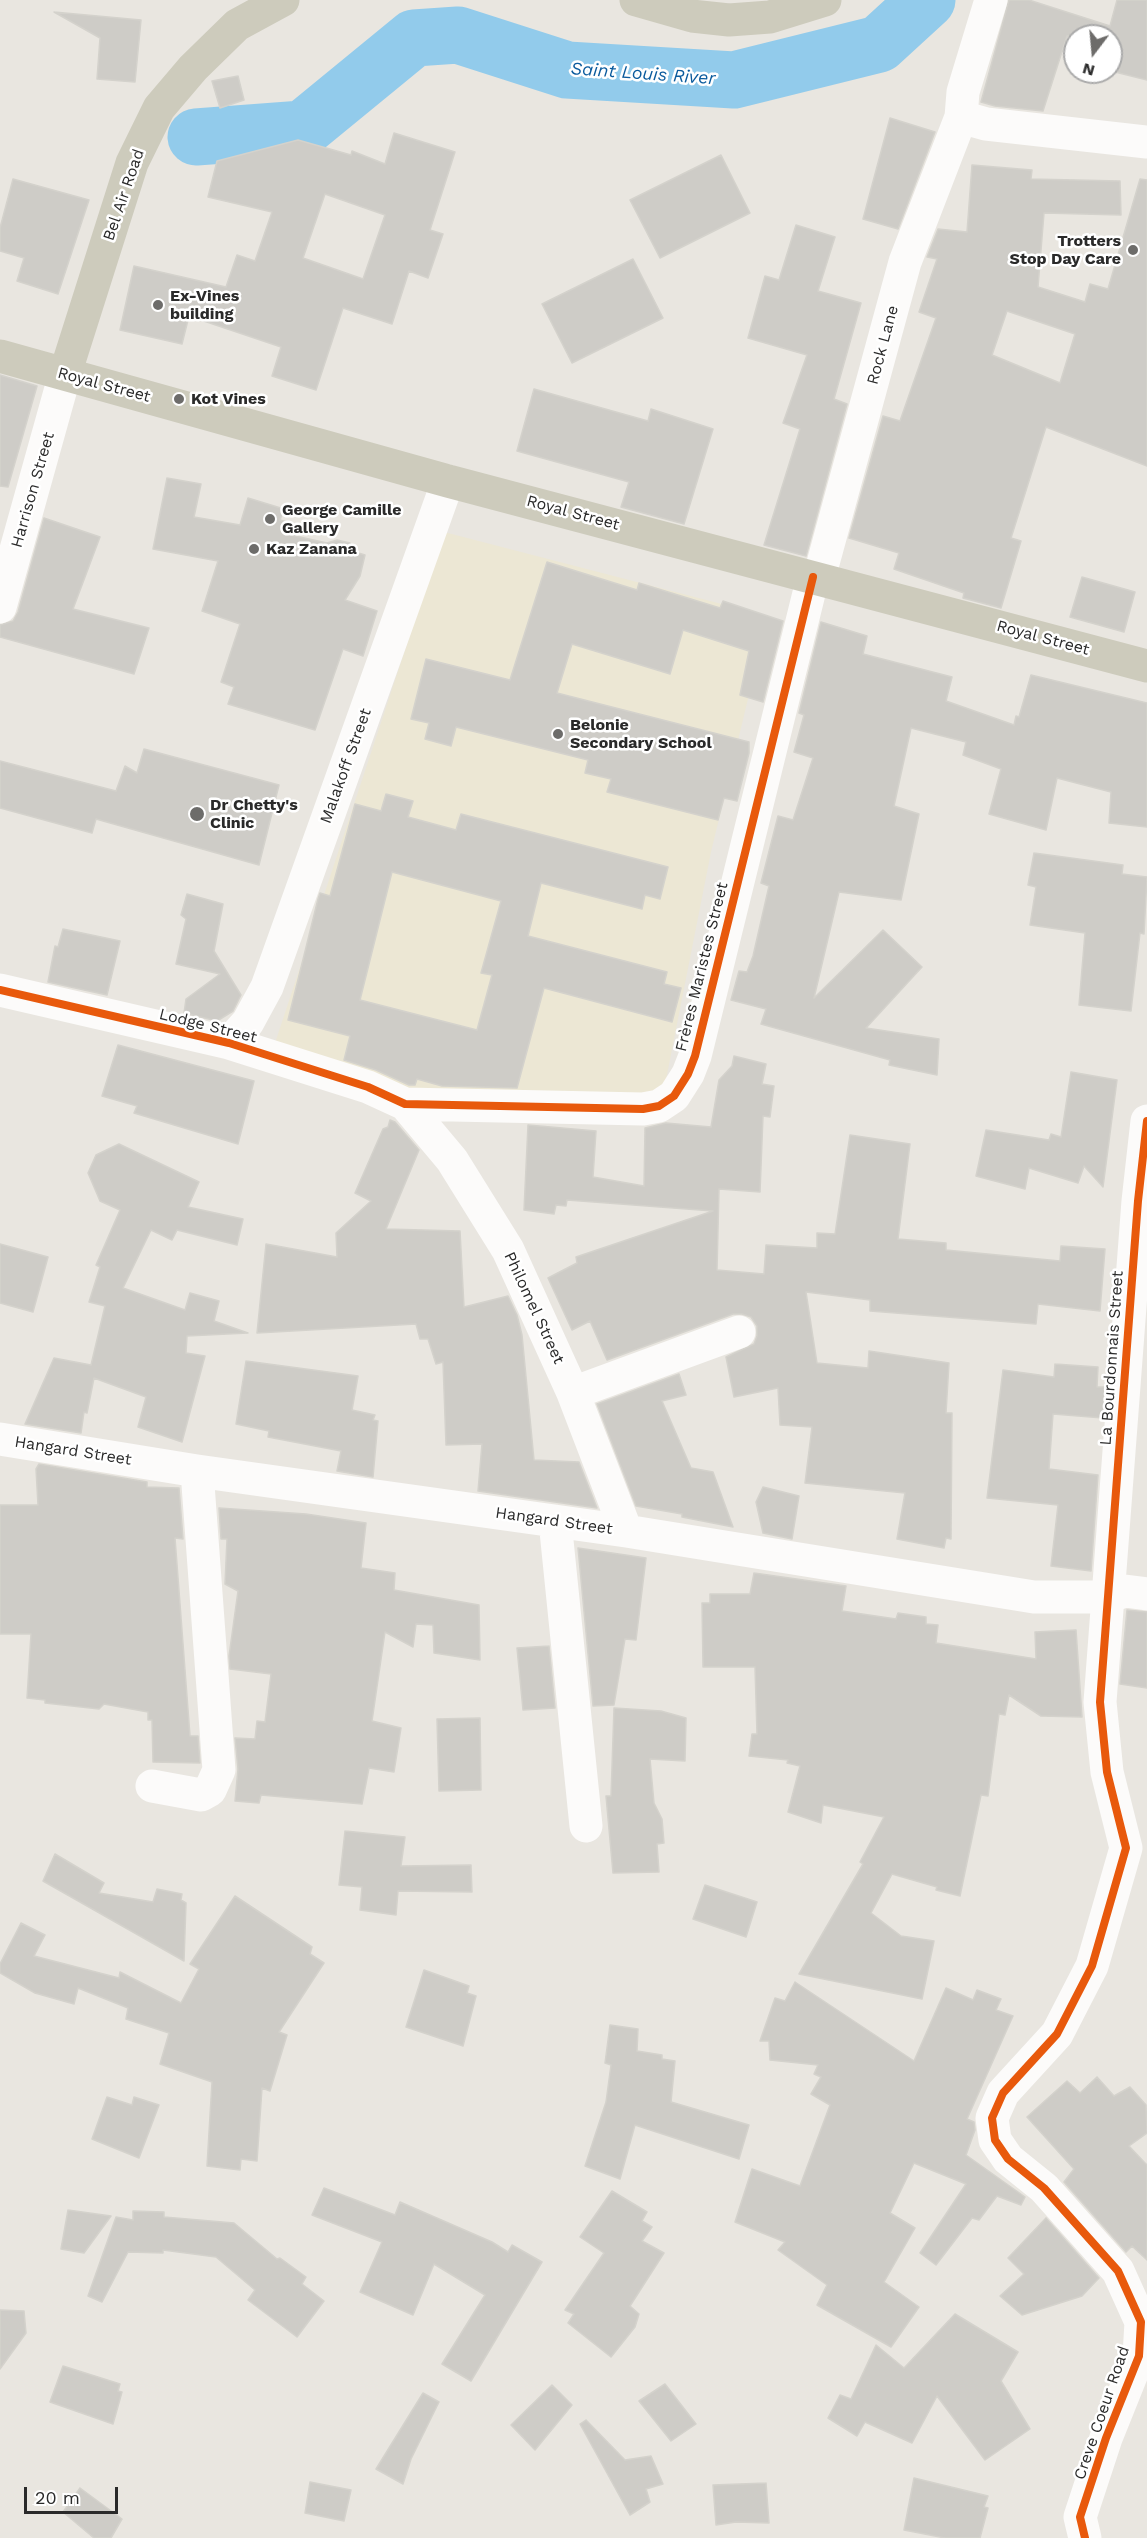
<!DOCTYPE html>
<html>
<head>
<meta charset="utf-8">
<style>
  body { margin:0 }
  #map { position:relative; width:1147px; height:2538px; overflow:hidden; background:#e9e6e0; font-family:"Work Sans",sans-serif }
  canvas { display:block }
  .north { position:absolute; left:1063px; top:24px; width:60px; height:60px; box-sizing:border-box; background:#fff; border:2px solid #aaa; border-radius:50%; rotate:196deg; font-size:16px; font-weight:700; line-height:24px; text-align:center; color:#2a2a2a }
  .north::after { content:''; display:block; margin:auto; width:21px; height:27px; background:#6d6c6a; clip-path:polygon(50% 0,100% 100%,50% 72%,0 100%) }
  .scale { position:absolute; left:24px; top:2487px; width:94px; height:27px; box-sizing:border-box; border:3px solid #2a2a2a; border-top:0; padding-left:8px; font-size:18px; line-height:21px; white-space:nowrap; color:#2a2a2a; -webkit-text-stroke:4px #fff; paint-order:stroke }
</style>
</head>
<body>
<div id="map">
<canvas width="1147" height="2538"></canvas>
<div class="north">N</div>
<div class="scale">20 m</div>
</div>
<script>
const ctx = document.querySelector('canvas').getContext('2d');
ctx.lineJoin = 'round';
function fill(path, color) { ctx.fillStyle = color; ctx.fill(path, 'evenodd'); }
const poly = rows => new Path2D(rows.map(r => 'M' + r).join(''));
function strokePath(path, color, width, dash) { ctx.strokeStyle = color; ctx.lineWidth = width; ctx.lineCap = dash ? 'butt' : 'round'; ctx.setLineDash(dash || []); ctx.stroke(path); }
function label(font, color, halo, rows, align = 'center') {
  ctx.font = font + ' "Work Sans",sans-serif'; ctx.lineWidth = 5; ctx.setLineDash([]); ctx.textBaseline = 'middle'; ctx.strokeStyle = halo; ctx.fillStyle = color; for (const [text, x, y, turn = 0] of rows) {
    ctx.save(); ctx.translate(x, y); ctx.rotate((+turn || 0) * Math.PI / 180); ctx.textAlign = isNaN(turn) ? turn : align; if (halo) ctx.strokeText(text, 0, 0); ctx.fillText(text, 0, 0); ctx.restore();
  }
}
fill(poly([
  [444,532,768,616,711,852,660,1110,405,1104,273,1049]
]), '#ece7d4');
strokePath(poly([
  [196,137,303,129,414,38,458,35,567,70,734,80,879,44,927,0]
]), '#92cbeb', 57);
const building = poly([
  [1009,0,1029,0,1110,26,1117,0,1147,0,1147,80,1111,71,1111,36,1067,36,1043,111,995,106,981,102,1009,0],
  [54,12,141,20,135,82,97,79,100,38,54,12],
  [238,76,244,100,220,108,212,81,238,76],
  [890,118,935,132,898,229,863,219,890,118],
  [394,133,455,152,430,230,443,234,428,278,409,271,392,324,343,308,316,390,272,376,281,347,189,316,182,344,120,330,134,266,226,287,237,255,255,261,272,212,208,197,217,161,298,140,351,155,352,151,385,164,394,133],
  [325,194,385,215,363,279,303,258,325,194],
  [721,155,750,213,660,258,630,200,721,155],
  [972,165,1032,170,1031,179,1120,181,1121,215,1044,213,1038,287,1085,302,1090,284,1108,289,1140,179,1147,180,1147,466,1046,427,1011,538,1021,541,1001,608,963,598,964,593,894,569,899,553,849,538,883,416,900,421,936,318,919,312,937,259,927,257,938,229,967,232,972,165],
  [1007,311,1075,334,1060,383,992,355,1007,311],
  [13,179,89,200,58,294,17,281,24,258,0,251,0,228,13,179],
  [796,225,835,237,818,291,861,303,834,399,847,404,806,556,764,545,800,429,783,423,807,355,748,338,765,276,779,280,796,225],
  [633,259,663,318,572,363,542,304,633,259],
  [0,375,37,386,8,487,0,486,0,375],
  [534,389,648,421,651,409,713,429,684,524,621,507,629,482,517,451,534,389],
  [167,478,201,484,194,517,240,525,248,498,284,509,280,520,294,524,291,535,327,543,337,540,350,543,355,552,365,555,360,576,345,600,377,611,363,656,343,649,315,730,228,704,234,687,221,682,240,624,202,611,218,561,153,549,167,478],
  [44,518,100,537,73,609,149,628,134,674,0,637,0,625,13,621,18,612,44,518],
  [547,562,637,590,639,583,720,608,723,601,783,621,763,702,740,695,749,651,683,630,670,674,572,644,557,693,749,742,749,753,737,801,724,798,718,820,607,792,611,779,585,773,588,760,456,727,451,746,425,739,429,723,411,719,426,659,510,680,547,562],
  [1082,577,1135,592,1124,632,1070,617,1082,577],
  [821,622,867,636,863,654,952,677,946,701,1014,725,1016,716,1019,717,1031,675,1147,703,1147,827,1109,823,1111,792,1057,778,1046,830,989,814,1001,769,963,755,966,742,911,728,894,806,919,814,901,900,839,892,814,998,883,930,922,967,866,1028,939,1039,937,1075,889,1065,890,1060,761,1024,766,1009,731,1000,739,971,747,972,753,956,769,886,761,883,778,816,793,820,813,758,794,752,804,715,799,713,821,622],
  [144,749,279,785,259,865,96,819,92,833,0,808,0,761,116,791,125,766,137,773,144,749],
  [386,794,413,801,408,817,456,830,461,814,668,867,660,899,645,895,642,909,541,883,528,936,667,972,664,984,681,988,672,1022,544,988,517,1088,442,1086,417,1079,415,1085,409,1085,376,1070,344,1060,350,1036,288,1020,318,899,320,893,330,896,355,804,381,811,386,794],
  [392,872,501,901,481,973,492,975,477,1030,360,1000,392,872],
  [1034,853,1123,865,1122,874,1147,877,1144,934,1140,933,1131,1011,1079,1005,1085,933,1030,925,1036,887,1028,885,1034,853],
  [187,894,223,904,214,951,241,995,233,1011,217,1021,184,1013,186,999,220,974,176,964,186,919,181,915,187,894],
  [63,929,120,941,107,995,48,982,55,946,58,947,63,929],
  [118,1045,254,1081,238,1144,134,1113,137,1106,102,1096,118,1045],
  [734,1056,766,1064,762,1084,774,1086,770,1117,763,1116,760,1192,719,1189,717,1270,764,1274,766,1245,817,1248,817,1233,835,1234,850,1135,910,1144,898,1239,946,1243,946,1250,1060,1261,1061,1246,1105,1249,1100,1311,1038,1304,1036,1324,870,1311,870,1300,806,1292,817,1363,868,1368,869,1351,949,1363,946,1413,952,1413,951,1539,946,1538,944,1548,897,1539,905,1493,805,1483,812,1427,780,1425,778,1388,734,1397,726,1357,754,1344,757,1336,757,1326,751,1317,742,1314,733,1314,607,1360,590,1321,572,1330,548,1278,577,1263,576,1257,713,1211,567,1200,566,1206,556,1205,554,1214,524,1210,528,1125,596,1131,593,1177,644,1186,645,1128,666,1123,711,1127,719,1080,732,1066,734,1056],
  [1071,1072,1117,1080,1103,1187,1084,1166,1078,1183,1029,1168,1025,1189,976,1176,986,1130,1049,1140,1051,1134,1061,1137,1071,1072],
  [390,1120,395,1122,419,1150,386,1229,460,1231,464,1307,508,1296,517,1315,522,1335,534,1460,579,1462,597,1508,478,1491,482,1444,446,1445,443,1362,436,1364,428,1339,420,1339,416,1324,257,1333,266,1244,337,1257,336,1233,371,1201,355,1193,383,1129,388,1127,390,1120],
  [119,1144,199,1182,188,1207,243,1219,237,1245,177,1230,172,1240,151,1230,123,1288,185,1310,190,1293,219,1301,214,1321,248,1333,187,1336,186,1353,205,1356,182,1442,138,1427,146,1397,94,1378,87,1413,84,1412,81,1433,25,1424,54,1358,91,1365,105,1306,89,1302,100,1267,96,1265,120,1210,100,1201,88,1173,96,1155,119,1144],
  [0,1244,48,1257,33,1312,0,1303,0,1244],
  [246,1361,358,1376,352,1410,375,1415,373,1420,378,1421,373,1477,337,1471,341,1451,268,1437,269,1431,236,1424,246,1361],
  [1055,1364,1098,1367,1097,1387,1105,1387,1103,1418,1053,1414,1049,1469,1098,1475,1091,1571,1051,1566,1058,1505,987,1498,1003,1370,1054,1377,1055,1364],
  [679,1374,686,1395,662,1401,691,1468,713,1472,733,1527,682,1517,682,1514,636,1506,597,1404,679,1374],
  [39,1464,147,1482,147,1487,179,1488,183,1539,175,1538,190,1736,198,1736,200,1763,153,1762,152,1720,148,1720,148,1712,104,1704,99,1709,45,1703,45,1700,27,1698,31,1634,0,1634,0,1505,38,1505,36,1469,39,1464],
  [763,1487,799,1496,792,1539,763,1533,756,1502,763,1487],
  [219,1508,306,1514,366,1523,361,1568,395,1573,394,1590,479,1605,480,1660,434,1653,433,1625,416,1624,413,1647,385,1632,372,1721,401,1728,394,1772,369,1768,362,1804,261,1795,259,1803,235,1801,238,1769,235,1738,255,1739,257,1721,265,1722,271,1674,230,1669,229,1656,238,1591,225,1584,227,1539,221,1539,219,1508],
  [578,1548,646,1558,636,1640,625,1639,614,1705,593,1706,578,1548],
  [754,1573,846,1586,842,1611,896,1619,898,1613,926,1617,926,1624,938,1625,936,1643,1036,1659,1035,1632,1076,1630,1082,1717,1041,1716,1009,1695,1005,1715,999,1714,988,1796,981,1795,960,1896,936,1890,937,1887,892,1874,871,1913,901,1936,934,1941,922,1999,799,1974,863,1864,860,1862,884,1817,823,1805,821,1823,788,1812,800,1766,787,1763,788,1760,749,1756,752,1734,757,1734,755,1667,703,1667,702,1603,710,1603,710,1594,750,1594,754,1573],
  [1127,1610,1147,1612,1147,1688,1120,1684,1127,1610],
  [549,1646,555,1708,523,1710,517,1648,549,1646],
  [614,1708,661,1711,686,1718,685,1761,650,1759,654,1803,662,1819,664,1843,657,1844,659,1872,613,1873,606,1796,611,1796,614,1708],
  [480,1718,481,1790,439,1791,437,1719,480,1718],
  [345,1831,405,1837,401,1866,471,1865,472,1892,398,1891,396,1915,360,1910,362,1887,339,1885,345,1831],
  [55,1854,104,1883,99,1893,153,1902,157,1889,182,1894,181,1900,186,1903,184,1961,43,1881,55,1854],
  [705,1885,757,1902,746,1937,693,1919,705,1885],
  [235,1896,312,1947,310,1954,324,1963,279,2032,287,2035,270,2091,262,2088,257,2161,241,2159,240,2170,207,2166,212,2082,160,2064,169,2033,126,2019,128,2008,78,1988,74,2004,35,1993,0,1973,0,1964,21,1923,45,1935,34,1956,119,1978,120,1972,181,2003,199,1969,190,1964,235,1896],
  [424,1970,469,1986,467,1993,476,1996,463,2046,406,2027,424,1970],
  [795,1982,914,2061,946,1988,973,2000,977,1990,1001,1999,996,2010,1013,2016,967,2119,974,2122,975,2130,966,2155,1025,2197,1021,2205,997,2196,979,2220,972,2218,936,2265,920,2253,966,2184,914,2163,890,2213,915,2228,884,2282,919,2307,891,2347,817,2305,827,2285,778,2250,785,2242,735,2222,752,2169,800,2186,830,2105,811,2094,821,2077,814,2074,818,2065,770,2060,769,2041,760,2041,775,1998,785,2001,795,1982],
  [610,2025,638,2029,637,2051,662,2055,662,2059,675,2061,671,2102,749,2125,739,2159,635,2125,620,2179,585,2166,606,2102,611,2065,605,2063,610,2025],
  [1097,2077,1114,2096,1130,2087,1146,2105,1147,2133,1129,2146,1147,2165,1147,2260,1132,2246,1126,2252,1064,2182,1074,2169,1027,2117,1067,2081,1080,2093,1097,2077],
  [107,2097,132,2105,134,2097,159,2105,139,2158,92,2139,107,2097],
  [324,2188,395,2215,400,2202,492,2242,508,2252,512,2245,542,2262,471,2381,442,2364,485,2295,434,2264,413,2315,360,2292,382,2242,312,2215,324,2188],
  [612,2191,647,2212,642,2221,652,2227,642,2241,664,2253,630,2306,639,2314,635,2327,611,2357,568,2323,574,2314,565,2310,604,2253,580,2237,612,2191],
  [68,2210,111,2216,84,2253,61,2249,68,2210],
  [133,2211,164,2212,164,2217,234,2223,277,2259,280,2258,306,2277,302,2284,324,2301,297,2337,248,2300,255,2290,216,2257,163,2250,163,2253,128,2252,102,2302,88,2296,116,2217,133,2220,133,2211],
  [1046,2218,1099,2278,1082,2296,1022,2315,1000,2296,1024,2274,1008,2258,1046,2218],
  [0,2310,24,2311,26,2333,0,2369,0,2310],
  [955,2314,1018,2352,1001,2381,1030,2429,985,2460,937,2396,912,2443,865,2422,857,2436,828,2418,840,2395,851,2399,876,2345,904,2368,955,2314],
  [63,2366,120,2384,118,2391,122,2392,113,2424,50,2402,63,2366],
  [665,2384,696,2424,671,2441,639,2401,665,2384],
  [552,2385,572,2405,535,2450,511,2425,552,2385],
  [423,2393,439,2402,411,2459,403,2484,376,2469,423,2393],
  [586,2420,625,2460,651,2456,663,2484,646,2489,650,2502,630,2515,580,2424,586,2420],
  [914,2478,988,2496,984,2507,988,2508,980,2538,945,2538,904,2530,914,2478],
  [310,2482,351,2490,344,2521,305,2513,310,2482],
  [766,2483,769,2523,736,2522,716,2525,713,2485,766,2483],
  [80,2488,122,2519,111,2538,94,2538,63,2512,80,2488]
]);
fill(building, '#ceccc7');
strokePath(building, '#d4d2cc', 1.5);
strokePath(poly([
  [991,0,963,92,961,117,986,124,1147,142],
  [819,578,905,262,961,117],
  [0,607,65,374],
  [0,990,229,1043,368,1087,405,1104,643,1109,659,1106,674,1096,688,1074,695,1056,813,577],
  [229,1043,248,1022,267,987,448,481],
  [405,1104,452,1160,508,1250,573,1393,626,1531],
  [573,1393,739,1332],
  [0,1439,197,1471,626,1531,1034,1597,1107,1597,1125,1591,1147,1594],
  [555,1521,586,1826],
  [152,1786,201,1795,210,1790,219,1770,197,1471],
  [1085,2538,1080,2517,1106,2438,1139,2356,1141,2322,1118,2271,1044,2188,1008,2159,995,2140,992,2118,1003,2093,1057,2034,1092,1966,1126,1848,1107,1772,1100,1702,1138,1201,1147,1121]
]), '#fcfbfa', 33);
strokePath(poly([
  [636,0,692,16,729,20,770,17,825,0],
  [0,356,448,481,1147,666],
  [65,374,132,163,159,108,193,68,237,25,283,0]
]), '#cdcbbc', 33);
strokePath(poly([
  [0,990,229,1043,368,1087,405,1104,643,1109,659,1106,674,1096,688,1074,695,1056,813,577],
  [1085,2538,1080,2517,1106,2438,1139,2356,1141,2322,1118,2271,1044,2188,1008,2159,995,2140,992,2118,1003,2093,1057,2034,1092,1966,1126,1848,1107,1772,1100,1702,1138,1201,1147,1121]
]), '#e8590c', 8);
for (const [x, y, r, color] of [
  [1133,250,6,"#6d6c6a"],
  [158,305,6,"#6d6c6a"],
  [179,399,6,"#6d6c6a"],
  [270,519,6,"#6d6c6a"],
  [254,549,6,"#6d6c6a"],
  [558,734,6,"#6d6c6a"],
  [197,814,8,"#6d6c6a"]
]) { const dot = new Path2D(); dot.arc(x, y, r, 0, 2 * Math.PI); ctx.fillStyle = color; ctx.fill(dot); strokePath(dot, '#fff', 2); }
label('16px', '#2a2a2a', '#fff', [
  ["Bel Air Road",124,195,-71],
  ["Rock Lane",883,345,-75],
  ["Royal Street",104,385,15],
  ["Harrison Street",33,490,-74],
  ["Royal Street",573,513,15],
  ["Royal Street",1043,638,15],
  ["Malakoff Street",346,766,-70],
  ["Frères Maristes Street",702,967,-76],
  ["Lodge Street",208,1026,14],
  ["Philomel Street",534,1308,65],
  ["La Bourdonnais Street",1112,1358,-86],
  ["Hangard Street",73,1451,9],
  ["Hangard Street",554,1521,8],
  ["Creve Coeur Road",1102,2413,-71]
]);
label('bold 16px', '#2a2a2a', '#fff', [
  ["Trotters",1121,241,"right"],
  ["Stop Day Care",1121,259,"right"],
  ["Ex-Vines",170,296],
  ["building",170,314],
  ["Kot Vines",191,399],
  ["George Camille",282,510],
  ["Gallery",282,528],
  ["Kaz Zanana",266,549],
  ["Belonie",570,725],
  ["Secondary School",570,743],
  ["Dr Chetty's",210,805],
  ["Clinic",210,823]
], 'left');
label('italic 18px', '#0b5b9d', '#fff', [
  ["Saint Louis River",643,74,4]
]);
</script>
</body>
</html>
